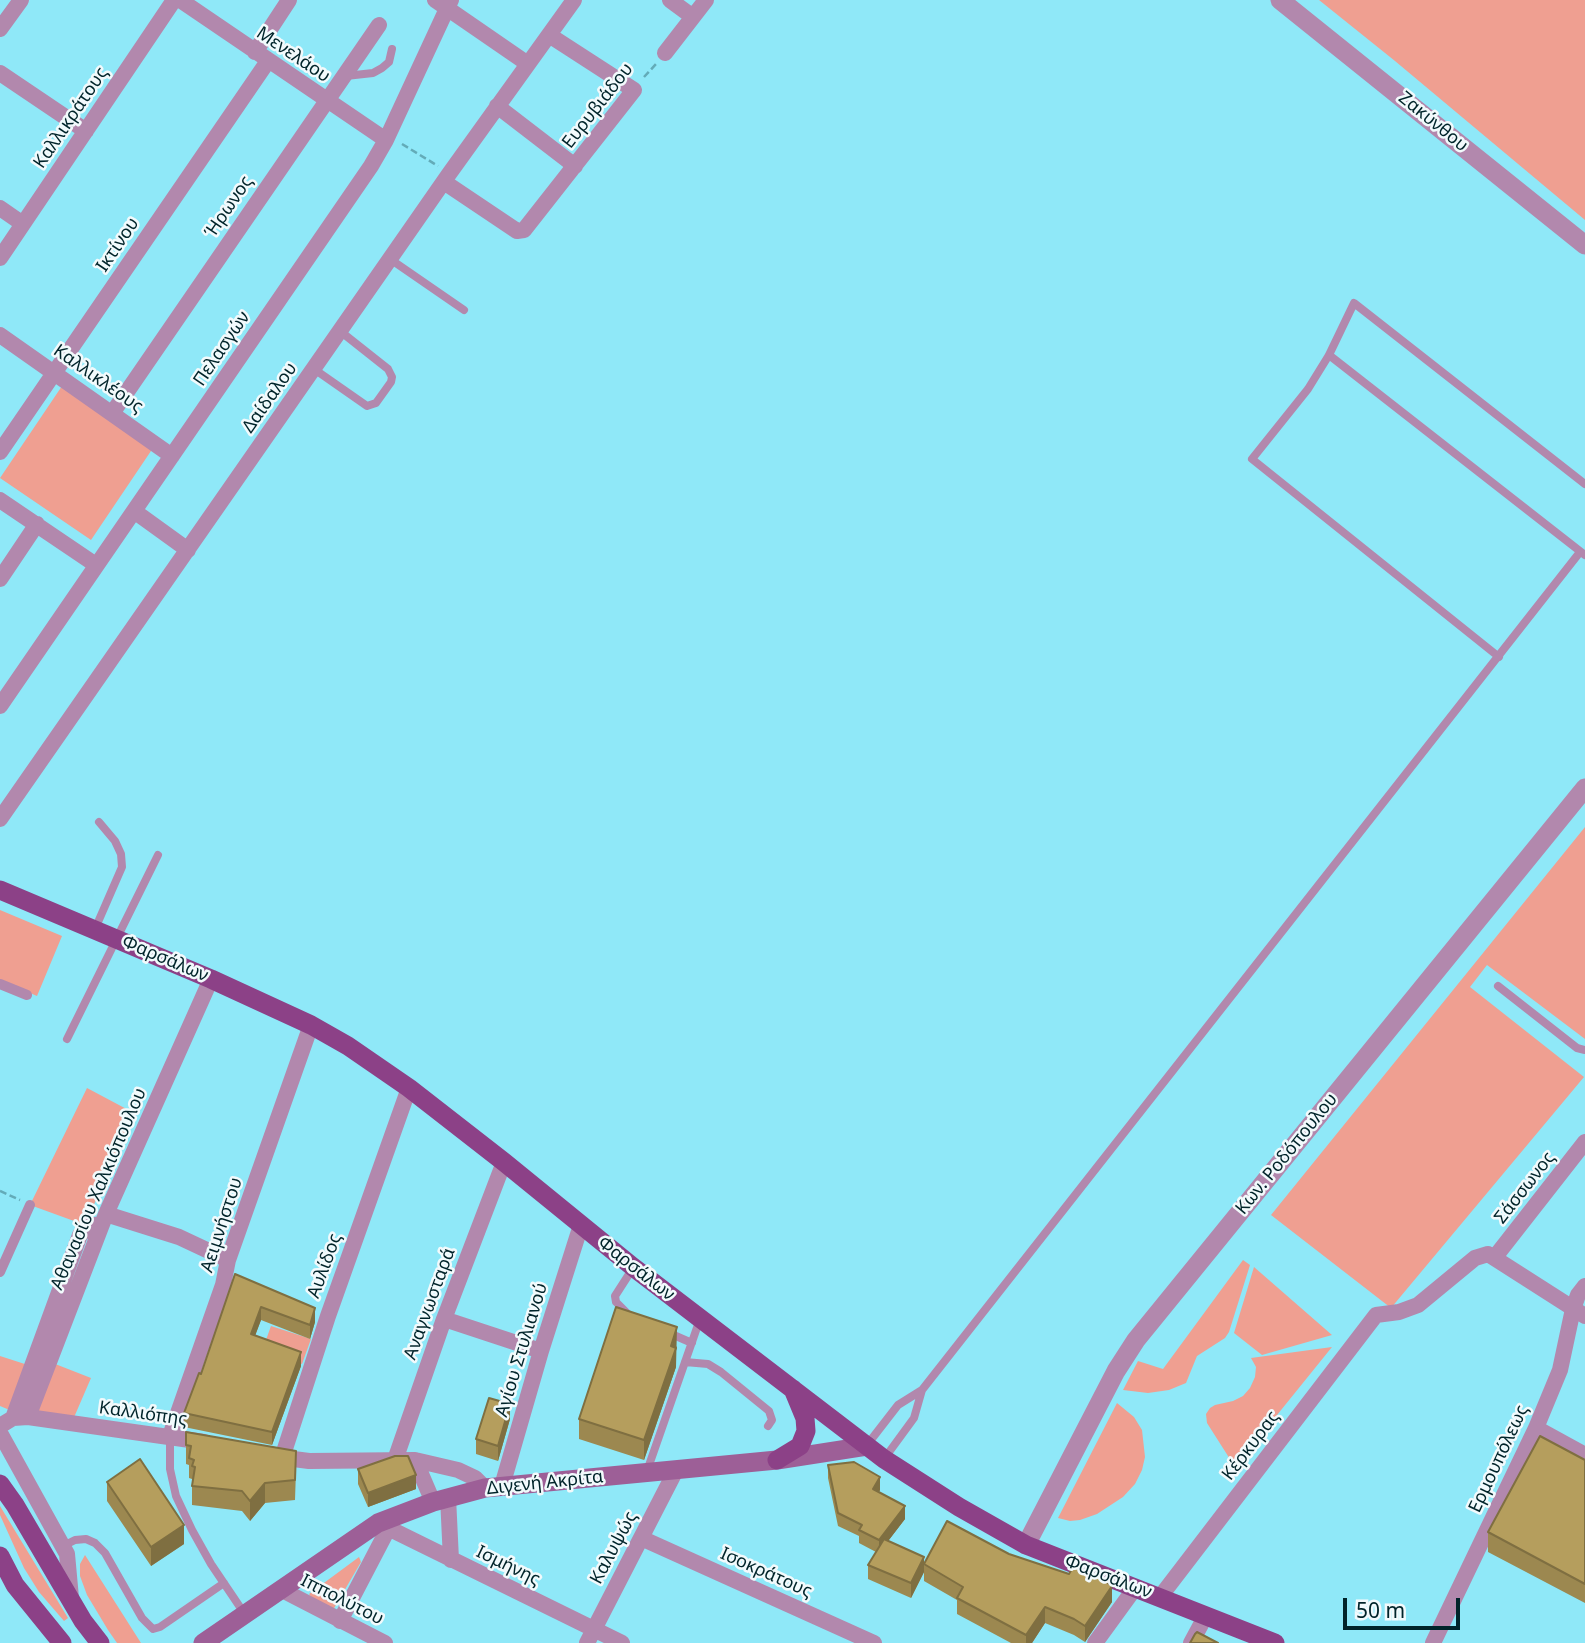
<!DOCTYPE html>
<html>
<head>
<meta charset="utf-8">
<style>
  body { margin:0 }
  #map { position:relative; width:1585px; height:1643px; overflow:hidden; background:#8fe8f8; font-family:"Noto Sans",sans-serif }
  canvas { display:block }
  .scale { position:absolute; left:1343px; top:1598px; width:117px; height:32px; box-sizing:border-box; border:4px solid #00242a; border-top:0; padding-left:9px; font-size:21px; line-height:24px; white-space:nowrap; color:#00242a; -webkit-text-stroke:5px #f2fafc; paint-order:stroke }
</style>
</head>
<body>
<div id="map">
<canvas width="1585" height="1643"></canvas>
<div class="scale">50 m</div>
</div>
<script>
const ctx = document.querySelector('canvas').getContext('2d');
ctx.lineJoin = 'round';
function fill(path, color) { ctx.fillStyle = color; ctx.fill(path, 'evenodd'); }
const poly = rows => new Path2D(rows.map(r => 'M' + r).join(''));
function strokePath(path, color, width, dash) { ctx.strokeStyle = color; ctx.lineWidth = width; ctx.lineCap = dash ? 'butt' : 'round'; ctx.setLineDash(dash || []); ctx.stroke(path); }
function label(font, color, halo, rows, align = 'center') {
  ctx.font = font + ' "Noto Sans",sans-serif'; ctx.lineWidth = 5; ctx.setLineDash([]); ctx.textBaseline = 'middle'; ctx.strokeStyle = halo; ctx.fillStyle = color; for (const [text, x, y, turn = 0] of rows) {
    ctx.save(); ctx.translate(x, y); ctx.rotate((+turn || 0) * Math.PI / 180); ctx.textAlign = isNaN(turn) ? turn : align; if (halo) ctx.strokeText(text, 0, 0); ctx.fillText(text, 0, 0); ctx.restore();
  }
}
fill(poly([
  [1319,0,1585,0,1585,220,1395,61],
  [62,386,153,448,91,540,0,478],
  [1585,827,1585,1039,1487,965,1470,987,1584,1077,1391,1308,1271,1215],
  [0,910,62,936,37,996,0,980],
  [87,1088,134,1113,85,1225,30,1205],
  [1243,1260,1250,1265,1229,1332,1225,1338,1197,1356,1186,1383,1169,1390,1148,1393,1123,1390,1138,1361,1163,1369],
  [1254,1267,1332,1335,1262,1355,1234,1333],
  [271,1326,311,1339,302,1364,262,1351],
  [1332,1347,1235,1467,1207,1423,1206,1414,1210,1408,1215,1405,1233,1401,1243,1396,1250,1388,1255,1377,1256,1367,1251,1358],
  [0,1356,31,1366,12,1411,0,1406],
  [45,1360,91,1378,72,1422,21,1416],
  [1117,1403,1134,1417,1142,1430,1145,1457,1142,1470,1135,1484,1123,1497,1097,1514,1080,1520,1070,1521,1058,1518],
  [0,1506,68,1618,64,1621,39,1592,24,1568,0,1515],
  [85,1555,141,1643,117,1643,108,1630,87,1595,80,1576,80,1564],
  [359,1557,361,1562,333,1610,313,1600,309,1594]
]), '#ef9f91');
strokePath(poly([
  [644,77,656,64],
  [402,144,438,166],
  [0,1191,20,1200]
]), '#63abb8', 2.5, [7, 3.5]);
strokePath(poly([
  [346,76,373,73,382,68,389,62,392,49],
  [390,259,464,310],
  [1329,355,1585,555],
  [314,369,367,406,376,403,391,382,392,377,388,369,340,331],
  [1499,657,1252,459,1308,389,1329,355,1354,303,1585,484],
  [95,929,122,867,121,854,115,841,99,822],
  [1498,986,1577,1048,1585,1050],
  [67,1039,158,855],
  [628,1314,616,1302,615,1296,633,1268],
  [669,1333,692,1343],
  [685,1362,708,1364,721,1372,769,1411,772,1420,768,1426],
  [170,1436,170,1469,176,1496,192,1530,211,1564,244,1613],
  [867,1445,898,1405,922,1390,1580,552],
  [884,1459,914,1418,922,1390],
  [647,1471,700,1319],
  [63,1546,75,1540,86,1539,95,1543,105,1553,142,1618,153,1629,160,1627,224,1583]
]), '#b288ad', 8);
strokePath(poly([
  [0,984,27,995],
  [0,1272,30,1205]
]), '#b288ad', 10);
strokePath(poly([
  [180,0,386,140],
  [435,0,528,64],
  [670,0,693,17],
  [0,29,21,0],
  [255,52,289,0],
  [665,53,706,0],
  [0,73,86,131],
  [497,106,575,166],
  [444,182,517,231,524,230,634,90,549,35],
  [0,208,23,224],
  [0,258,174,0],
  [0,335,172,456],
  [113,412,379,25],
  [0,452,268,61],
  [0,500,96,565],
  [134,511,188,550],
  [0,579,37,524],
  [0,706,371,166,386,140,451,0],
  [0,819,449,174,574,0],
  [106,1214,179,1237,228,1260],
  [1495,1257,1585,1142],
  [444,1319,541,1351],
  [28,1417,106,1214,211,979],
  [13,1418,80,1235,89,1226,102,1224],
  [0,1426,13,1418,28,1417,204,1442],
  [1536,1428,1585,1455],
  [0,1433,67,1554,71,1598],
  [170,1436,223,1285,228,1260,311,1025],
  [278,1457,309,1461,415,1460,458,1470,475,1478,485,1488],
  [282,1458,328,1316,409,1088],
  [395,1460,444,1319,504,1162],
  [415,1460,433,1502],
  [502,1486,541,1351,581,1225],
  [448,1497,451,1560],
  [378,1523,622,1643],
  [641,1538,874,1643],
  [282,1590,385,1643],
  [1160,1597,1376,1315,1399,1312,1418,1305,1475,1258,1488,1254,1585,1316],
  [340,1621,388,1529],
  [587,1643,676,1470],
  [1095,1643,1135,1588],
  [1191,1643,1205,1617],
  [1433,1643,1536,1428,1560,1370,1573,1309,1578,1295,1585,1286]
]), '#b288ad', 16);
strokePath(poly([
  [1280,0,1585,245],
  [1026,1545,1116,1371,1136,1340,1585,788]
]), '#b288ad', 19);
strokePath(poly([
  [203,1643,378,1523,433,1502,485,1488,777,1460,867,1446]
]), '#9d5f97', 19);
strokePath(poly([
  [0,890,211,979,311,1025,348,1046,409,1088,504,1162,633,1267,884,1459,959,1507,1026,1545,1275,1643],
  [777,1460,800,1446,806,1431,805,1418,793,1389],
  [0,1484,15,1505,83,1621,100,1643],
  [0,1556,15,1585,62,1643]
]), '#8c4187', 19);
fill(poly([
  [235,1274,315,1322,310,1339,261,1320,255,1335,301,1366,272,1445,184,1427,184,1413,201,1374],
  [677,1346,676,1350,676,1367,644,1460,579,1439,579,1419],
  [510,1419,498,1461,476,1454,476,1439],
  [186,1445,296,1470,295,1500,265,1503,250,1521,242,1511,192,1505,192,1479,189,1478,189,1465,186,1464],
  [1585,1460,1585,1603,1488,1552,1488,1532],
  [828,1465,880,1490,879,1492,905,1519,888,1541,924,1564,1009,1554,1112,1602,1085,1642,1074,1635,1045,1623,1032,1643,1011,1643,957,1614,957,1600,924,1581,924,1572,911,1598,868,1579,868,1565,876,1552,859,1543,859,1536,838,1526,828,1478],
  [358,1469,416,1489,368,1507,358,1484],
  [107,1482,184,1544,151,1566,107,1501]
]), '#9c8850');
fill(poly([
  [261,1307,261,1320,251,1347,251,1334],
  [315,1308,315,1322,310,1339,310,1325],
  [677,1327,676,1367,644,1460,644,1440],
  [301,1352,301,1366,272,1445,272,1432],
  [510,1404,510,1419,498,1461,498,1446],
  [416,1475,416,1489,368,1507,368,1493],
  [880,1477,880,1490,873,1502,873,1489],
  [265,1483,265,1503,250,1521,250,1501],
  [905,1506,905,1519,879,1553,879,1540],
  [184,1525,184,1544,151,1566,151,1547],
  [924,1557,924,1572,911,1598,911,1583],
  [1112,1586,1112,1602,1085,1642,1085,1626],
  [1045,1607,1045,1623,1032,1643,1026,1643,1026,1635]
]), '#7f6f41');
const building = poly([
  [235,1274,315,1308,310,1325,261,1307,251,1334,301,1352,272,1432,184,1413,199,1373,201,1374,235,1274],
  [616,1307,677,1327,671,1346,676,1348,644,1440,579,1419,616,1307],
  [489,1398,510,1404,498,1446,476,1439,489,1398],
  [186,1432,296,1451,295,1480,265,1483,250,1501,242,1491,192,1486,195,1467,192,1466,194,1460,189,1458,191,1446,186,1445,186,1432],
  [1540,1436,1585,1460,1585,1584,1488,1532,1540,1436],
  [395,1456,408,1456,416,1475,368,1493,358,1469,395,1456],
  [140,1459,184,1525,151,1547,107,1482,140,1459],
  [854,1462,880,1477,873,1489,905,1506,879,1540,859,1530,862,1525,838,1513,828,1465,854,1462],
  [947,1521,1009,1554,1069,1574,1073,1567,1099,1577,1112,1586,1085,1626,1074,1619,1045,1607,1026,1635,957,1598,963,1587,924,1564,947,1521],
  [884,1539,924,1557,911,1583,868,1565,884,1539],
  [1197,1632,1218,1643,1190,1643,1195,1634,1197,1632]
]);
fill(building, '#b59e5d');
strokePath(building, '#7f6f41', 2);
label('18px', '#00242a', '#f2fafc', [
  ["Μενελάου",293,55,34],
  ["Ευρυβιάδου",598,106,-52],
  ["Καλλικράτους",71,118,-56],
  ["Ζακύνθου",1433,122,39],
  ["Ήρωνος",229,207,-56],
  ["Ικτίνου",118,245,-56],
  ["Πελασγών",222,349,-56],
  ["Καλλικλέους",98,379,35],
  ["Δαίδαλου",270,398,-55],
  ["Φαρσάλων",165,959,23],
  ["Κων. Ροδόπουλου",1287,1154,-51],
  ["Σάσσωνος",1525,1188,-52],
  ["Αθανασίου Χαλκιόπουλου",99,1189,-67],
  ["Αειμνήστου",222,1225,-72],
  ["Αυλίδος",325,1266,-70],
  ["Φαρσάλων",636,1269,38],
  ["Αναγνωσταρά",430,1304,-70],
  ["Αγίου Στυλιανού",522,1350,-73],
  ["Καλλιόπης",143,1414,8],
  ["Κέρκυρας",1251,1446,-53],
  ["Ερμουπόλεως",1499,1459,-65],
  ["Διγενή Ακρίτα",545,1483,-6],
  ["Καλυψώς",614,1548,-62],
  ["Ισμήνης",508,1566,26],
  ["Ισοκράτους",766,1573,24],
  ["Φαρσάλων",1108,1577,21],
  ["Ιππολύτου",342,1600,27]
]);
</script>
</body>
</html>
